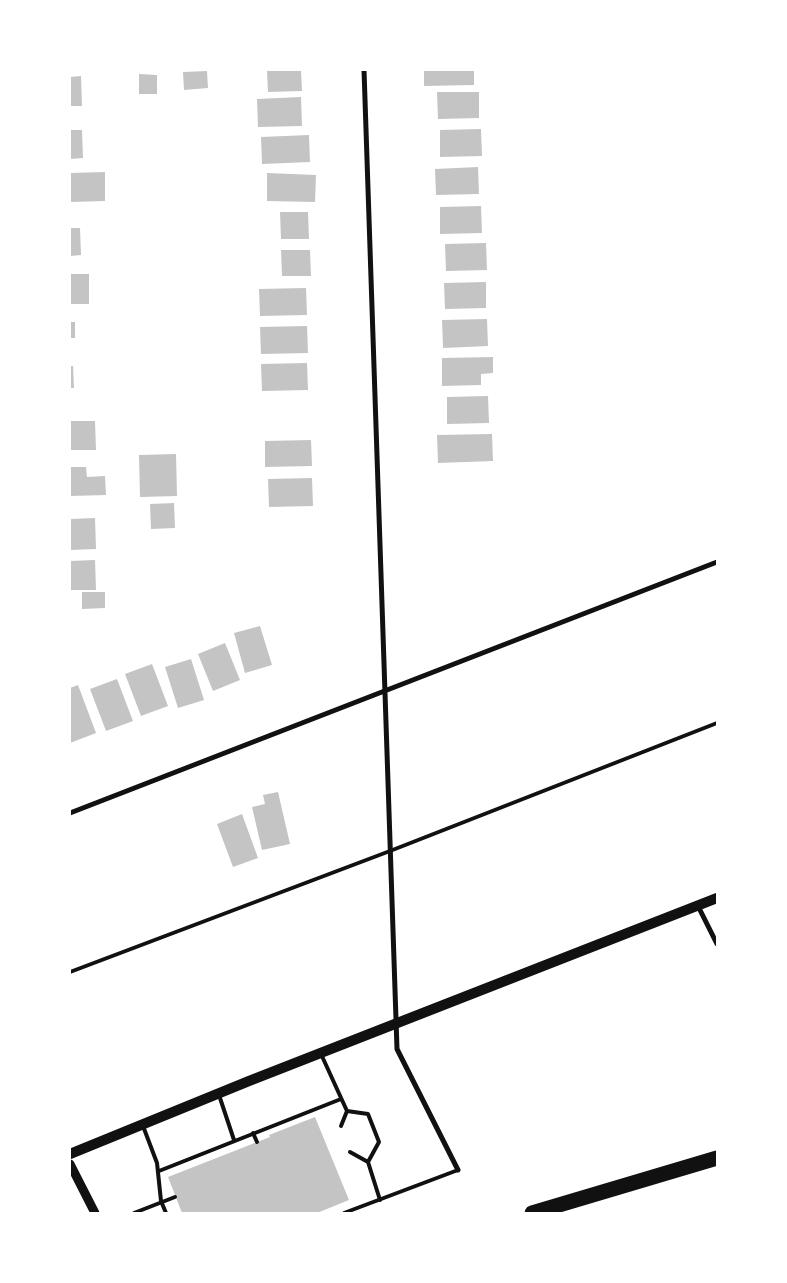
<!DOCTYPE html>
<html>
<head>
<meta charset="utf-8">
<style>
  body { margin:0 }
  #map { position:relative; width:787px; height:1283px; overflow:hidden; background:#fff; font-family:"Work Sans",sans-serif }
  canvas { display:block }
  .frame { position:absolute; inset:0; border:71px solid #fff; pointer-events:none }
</style>
</head>
<body>
<div id="map">
<canvas width="787" height="1283"></canvas>
<div class="frame"></div>
</div>
<script>
const ctx = document.querySelector('canvas').getContext('2d');
ctx.lineJoin = 'round';
function fill(path, color) { ctx.fillStyle = color; ctx.fill(path, 'evenodd'); }
const poly = rows => new Path2D(rows.map(r => 'M' + r).join(''));
function strokePath(path, color, width, dash) { ctx.strokeStyle = color; ctx.lineWidth = width; ctx.lineCap = dash ? 'butt' : 'round'; ctx.setLineDash(dash || []); ctx.stroke(path); }
fill(poly([
  [267,70,301,70,302,91,268,92],
  [424,70,474,70,474,85,424,86],
  [207,71,208,88,184,90,183,72],
  [139,74,157,75,157,94,139,94],
  [81,76,82,106,70,106,70,77],
  [437,92,479,92,479,118,438,119],
  [301,97,302,126,258,127,257,99],
  [481,129,482,156,440,157,440,130],
  [70,130,82,130,83,158,70,159],
  [309,135,310,162,262,164,261,137],
  [478,167,479,194,436,195,435,169],
  [105,172,105,201,70,202,70,173],
  [267,173,316,175,315,202,267,201],
  [481,206,482,233,440,234,440,207],
  [280,212,308,212,309,239,281,239],
  [70,228,80,228,81,255,70,256],
  [486,243,487,270,446,271,445,244],
  [281,250,310,250,311,276,282,276],
  [70,274,89,274,89,304,70,304],
  [486,282,486,308,445,309,444,283],
  [306,288,307,315,260,316,259,289],
  [487,319,488,346,443,348,442,320],
  [70,322,75,322,75,338,70,338],
  [307,326,308,353,261,354,260,327],
  [493,357,493,373,481,374,481,385,442,386,442,358],
  [307,363,308,390,262,391,261,364],
  [70,366,73,366,74,388,70,388],
  [488,396,489,423,447,424,447,397],
  [70,421,95,421,96,450,70,450],
  [492,434,493,461,438,463,437,435],
  [311,440,312,466,265,467,265,441],
  [176,454,177,496,140,497,139,455],
  [70,467,86,467,87,477,105,476,106,495,70,496],
  [312,478,313,506,269,507,268,479],
  [174,503,175,528,151,529,150,504],
  [95,518,96,549,70,550,70,519],
  [95,560,96,590,70,590,70,561],
  [82,592,105,592,105,608,82,609],
  [260,626,272,665,245,673,234,633],
  [225,643,240,680,213,691,198,654],
  [191,659,204,700,178,708,165,667],
  [152,664,168,706,141,716,125,674],
  [117,679,133,721,106,731,90,689],
  [78,685,96,733,70,743,70,688],
  [278,792,290,844,262,850,252,807,265,804,263,795],
  [242,814,258,858,233,867,217,824],
  [315,1117,349,1200,317,1213,182,1213,168,1177,270,1137,269,1135]
]), '#c4c4c4');
strokePath(poly([
  [70,972,390,851,717,723],
  [321,1054,347,1111,368,1114,379,1142,368,1162,350,1152],
  [219,1095,234,1140],
  [143,1126,157,1163,161,1201,166,1213],
  [341,1126,347,1111],
  [253,1133,257,1142],
  [368,1162,380,1200],
  [159,1171,341,1099],
  [134,1213,175,1197],
  [344,1213,458,1170]
]), '#111', 4);
strokePath(poly([
  [364,70,397,1049,458,1170],
  [70,813,717,562],
  [698,906,717,944]
]), '#111', 5);
strokePath(poly([
  [70,1164,95,1213]
]), '#111', 9);
strokePath(poly([
  [70,1154,249,1081,717,898]
]), '#111', 10);
strokePath(poly([
  [532,1213,717,1158]
]), '#111', 15);
</script>
</body>
</html>
